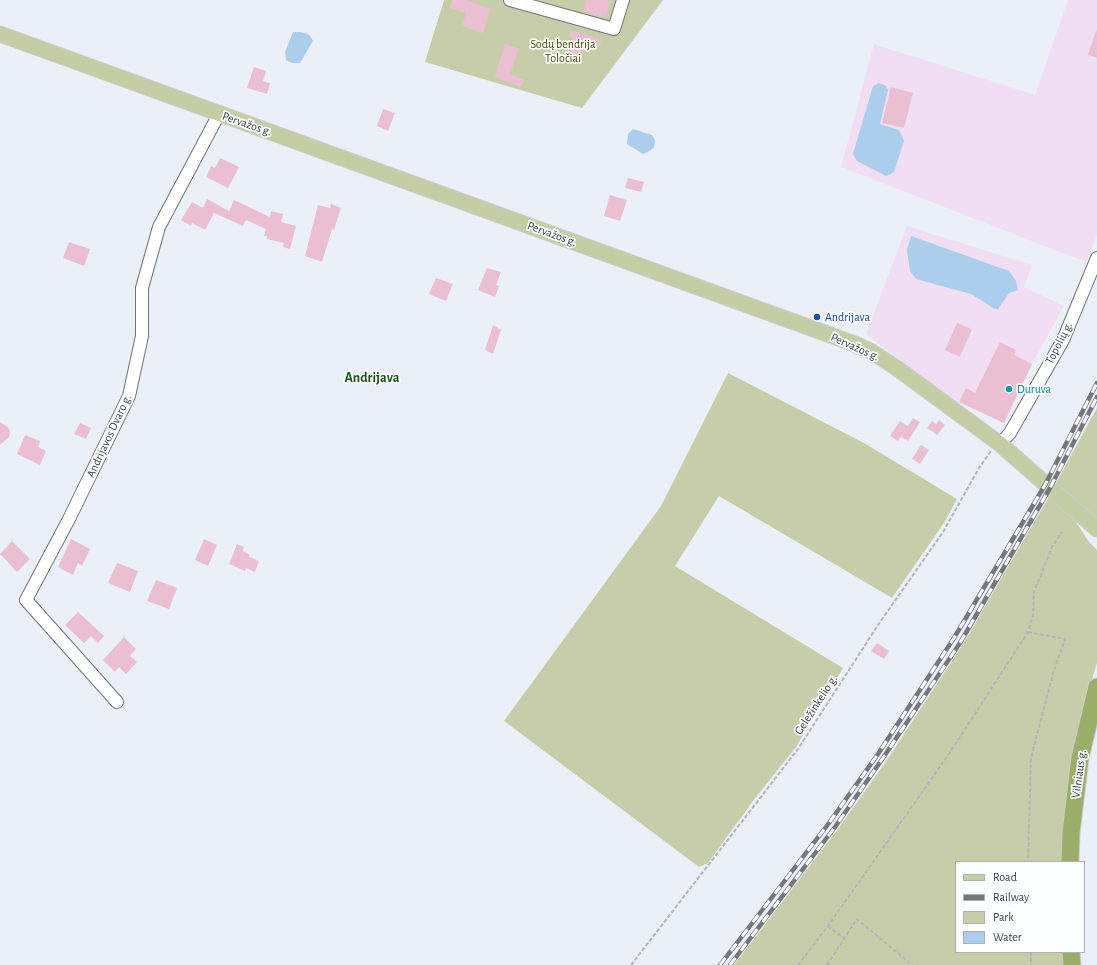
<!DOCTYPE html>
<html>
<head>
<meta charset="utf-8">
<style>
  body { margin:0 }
  #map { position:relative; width:1097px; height:965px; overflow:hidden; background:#ebf0f8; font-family:"Alegreya Sans",sans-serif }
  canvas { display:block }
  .legend { position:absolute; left:955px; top:861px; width:130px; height:92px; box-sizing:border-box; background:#fcfdff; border:1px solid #afb0b3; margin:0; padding:5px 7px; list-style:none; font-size:12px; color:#3b3d40 }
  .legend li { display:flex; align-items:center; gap:8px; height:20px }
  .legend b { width:20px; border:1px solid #afb0b3 }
</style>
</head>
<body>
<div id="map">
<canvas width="1097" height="965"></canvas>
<ul class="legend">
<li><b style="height:5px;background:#c3cea5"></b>Road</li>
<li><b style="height:5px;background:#74777c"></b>Railway</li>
<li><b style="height:11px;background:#c7cda9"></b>Park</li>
<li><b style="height:11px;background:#acceed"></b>Water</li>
</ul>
</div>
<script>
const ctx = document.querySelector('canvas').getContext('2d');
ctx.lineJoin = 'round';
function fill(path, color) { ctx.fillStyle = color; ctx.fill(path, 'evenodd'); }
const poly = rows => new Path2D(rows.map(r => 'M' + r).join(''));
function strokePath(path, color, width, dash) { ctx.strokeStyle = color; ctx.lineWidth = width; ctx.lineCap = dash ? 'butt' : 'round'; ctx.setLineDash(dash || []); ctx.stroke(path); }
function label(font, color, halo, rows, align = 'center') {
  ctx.font = font + ' "Alegreya Sans",sans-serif'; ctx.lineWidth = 3.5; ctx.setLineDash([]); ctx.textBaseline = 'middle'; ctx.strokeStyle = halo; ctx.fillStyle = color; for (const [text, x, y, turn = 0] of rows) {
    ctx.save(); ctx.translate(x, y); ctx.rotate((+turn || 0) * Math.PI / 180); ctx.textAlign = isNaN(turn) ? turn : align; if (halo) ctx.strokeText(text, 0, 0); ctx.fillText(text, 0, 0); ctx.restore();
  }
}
fill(poly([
  [1068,0,1097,0,1097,235,1086,262,841,167,874,44,1035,95],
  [907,226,1032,265,1024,287,1064,306,1032,364,1004,423,944,396,866,334]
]), '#f0dff2');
fill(poly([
  [444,0,663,0,582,108,425,62],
  [728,373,864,443,957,499,944,523,892,598,719,496,675,566,843,668,796,747,753,801,708,863,699,867,504,721,661,506],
  [1097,408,1097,520,1074,499,1071,499,1055,485],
  [1050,495,1068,510,1089,542,1097,550,1097,663,1085,703,1066,862,956,862,956,952,1066,952,1066,965,734,965,838,829,887,760,963,644]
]), '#c7cda9');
fill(poly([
  [293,32,300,32,308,34,311,37,313,41,300,63,292,63,286,60,285,52],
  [879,83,886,86,888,90,880,124,899,130,904,141,894,172,886,176,857,161,853,154,873,86],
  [633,129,652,135,655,140,654,148,648,152,643,154,627,144,628,134],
  [911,236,1009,271,1016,281,1018,290,1009,293,998,309,995,309,971,294,916,279,910,271,907,250]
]), '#acceed');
fill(poly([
  [452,0,466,0,491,9,483,33,462,26,466,13,450,8],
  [586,0,606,0,610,1,606,18,583,11],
  [571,30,601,40,599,47,587,43,585,51,582,50,580,55,568,51,572,38,569,37],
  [1096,31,1097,31,1097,58,1088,55],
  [505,44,519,49,510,74,524,80,521,87,495,77],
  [254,67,266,71,263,81,270,83,267,94,247,88],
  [891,87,913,93,904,128,882,123],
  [383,109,395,113,388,131,377,126],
  [220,158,239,167,228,188,206,177,211,166,215,168],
  [628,178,644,182,641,192,625,188],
  [610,195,627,200,620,221,604,216],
  [207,199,229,211,234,200,270,217,271,211,283,214,281,222,296,226,290,249,283,247,284,243,267,239,267,236,264,236,266,229,246,220,243,226,214,213,205,230,192,223,191,226,181,220,192,202,203,208],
  [331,204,341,208,334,230,332,229,322,262,305,256,318,205,330,208],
  [69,242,90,249,84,266,63,258],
  [487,268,501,272,496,285,499,286,495,297,478,290],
  [436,278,453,284,446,301,429,294],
  [957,323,972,329,960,357,945,350],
  [493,325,501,330,493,354,485,350],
  [1000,342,1016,350,1014,355,1032,364,1004,423,959,402,966,388,975,393],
  [913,418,920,422,908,441,901,437],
  [939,420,945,425,937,435,927,428,932,421,936,424],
  [900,421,908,426,898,441,890,436],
  [0,422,8,427,10,432,9,437,0,445],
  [80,423,91,428,86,439,74,434],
  [25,435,40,441,38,447,46,451,40,465,17,454],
  [921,445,929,450,920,464,912,459],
  [71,539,90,549,82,566,78,563,73,575,58,567],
  [204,539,217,545,208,566,195,560],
  [12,541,30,559,17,572,0,554],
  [237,544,244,547,243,551,250,555,249,557,259,561,255,572,246,568,245,571,229,564],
  [117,563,138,571,130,592,108,583],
  [156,580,177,588,169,609,147,601],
  [78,612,104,636,98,643,91,636,84,643,65,625],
  [124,637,136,649,130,656,137,662,126,674,119,667,115,672,103,660],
  [877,643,889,651,884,659,871,651]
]), '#ebbfd2');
const minor = poly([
  [510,0,614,29,623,0],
  [1000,444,1010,433,1063,340,1097,258],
  [117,702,26,600,69,519,129,396,142,336,142,288,159,227,219,114]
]);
const major = poly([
  [0,34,855,344,872,352,898,369,1000,444,1097,529]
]);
const highway = poly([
  [1070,862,1071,833,1080,758,1097,687],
  [1071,952,1072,965]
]);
strokePath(minor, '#70747b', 14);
strokePath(major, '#cccdcd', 17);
strokePath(highway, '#cccdcd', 19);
strokePath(poly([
  [1028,632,1065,639,1053,673,1031,758,1028,862],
  [828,926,844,938],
  [1031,952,1031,965],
  [631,965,798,749,878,625,943,532,979,468,991,451],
  [798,965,828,926,949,754,1028,632,1033,615,1034,592,1052,547,1062,532],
  [827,965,857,919,912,965]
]), '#b1b5bb', 2, [4, 2]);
strokePath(minor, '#fff', 12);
strokePath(major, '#c3cea5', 15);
strokePath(highway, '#9bae69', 17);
const rail = poly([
  [720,965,829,823,878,754,954,638,1045,485,1097,383],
  [730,965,835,827,883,758,960,643,1050,488,1097,397]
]);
strokePath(rail, '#74777c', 4.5);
strokePath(rail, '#fcfdff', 3, [9]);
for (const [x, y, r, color] of [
  [817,317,4,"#1a4fb4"],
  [1009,389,4,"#0f9aa8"]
]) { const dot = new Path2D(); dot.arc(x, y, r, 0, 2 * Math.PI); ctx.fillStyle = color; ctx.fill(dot); strokePath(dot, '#fcfdff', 1.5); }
label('12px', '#484d08', '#fcfdff', [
  ["Sodų bendrija",563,44],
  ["Toločiai",563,58]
]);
label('12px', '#3b3d40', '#fcfdff', [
  ["Pervažos g.",247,124,19],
  ["Pervažos g.",552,234,20],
  ["Topolių g.",1059,343,-63],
  ["Pervažos g.",855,347,24],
  ["Andrijavos Dvaro g.",109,436,-65],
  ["Geležinkelio g.",816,705,-57],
  ["Vilniaus g.",1079,774,-82]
]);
label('12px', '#164399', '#fcfdff', [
  ["Andrijava",825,317]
], 'left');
label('12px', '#0d838f', '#fcfdff', [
  ["Duruva",1017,389]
], 'left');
label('bold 14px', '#1f511b', '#fcfdff', [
  ["Andrijava",372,378]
]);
</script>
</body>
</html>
